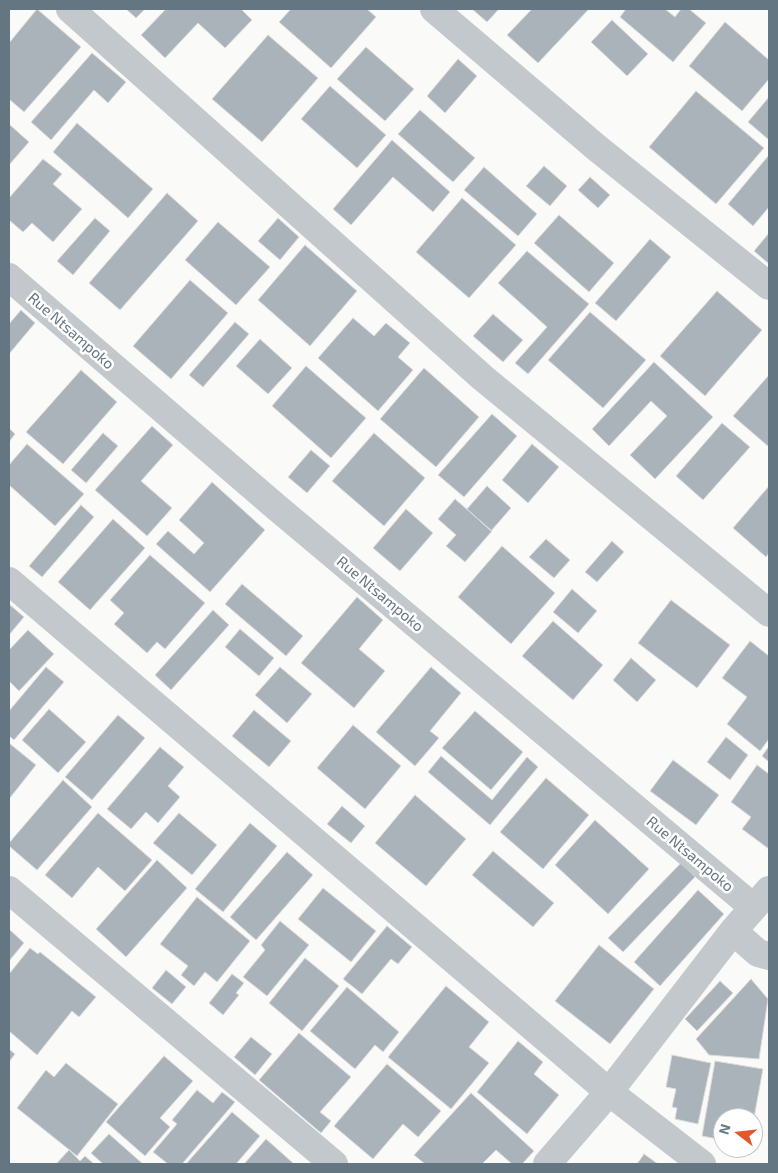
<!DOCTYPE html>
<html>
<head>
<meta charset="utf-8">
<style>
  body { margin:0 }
  #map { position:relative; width:778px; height:1173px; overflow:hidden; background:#fafaf8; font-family:"Exo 2",sans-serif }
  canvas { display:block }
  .frame { position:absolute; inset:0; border:10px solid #657683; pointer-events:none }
  .north { position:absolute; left:713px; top:1108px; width:50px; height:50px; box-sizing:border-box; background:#fff; border:1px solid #c1c8cd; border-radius:50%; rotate:286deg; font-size:14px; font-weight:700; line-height:20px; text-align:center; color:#657683 }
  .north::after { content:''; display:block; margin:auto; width:18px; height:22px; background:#e4572e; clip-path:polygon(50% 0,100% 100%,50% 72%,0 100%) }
</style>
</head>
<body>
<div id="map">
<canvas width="778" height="1173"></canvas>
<div class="frame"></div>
<div class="north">N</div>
</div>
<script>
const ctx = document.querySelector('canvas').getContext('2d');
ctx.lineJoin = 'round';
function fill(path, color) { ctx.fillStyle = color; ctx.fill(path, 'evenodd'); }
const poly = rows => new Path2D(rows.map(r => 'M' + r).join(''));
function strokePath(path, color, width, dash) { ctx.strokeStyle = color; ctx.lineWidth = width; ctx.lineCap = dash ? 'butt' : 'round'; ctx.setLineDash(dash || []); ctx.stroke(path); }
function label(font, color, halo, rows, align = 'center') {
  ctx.font = font + ' "Exo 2",sans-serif'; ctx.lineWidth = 5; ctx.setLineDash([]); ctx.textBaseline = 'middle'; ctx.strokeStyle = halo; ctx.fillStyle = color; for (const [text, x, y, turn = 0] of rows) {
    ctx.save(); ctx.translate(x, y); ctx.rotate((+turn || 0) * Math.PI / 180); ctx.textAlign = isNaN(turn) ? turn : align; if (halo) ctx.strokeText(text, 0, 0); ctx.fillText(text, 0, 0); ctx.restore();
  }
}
const building = poly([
  [37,9,81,47,24,112,9,99,9,43,37,9],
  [126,9,145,9,136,18,126,9],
  [166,9,241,9,252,20,225,48,198,23,165,58,141,35,166,9],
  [291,9,367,9,376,17,331,68,279,22,291,9],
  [472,9,499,9,487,22,472,9],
  [532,9,589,9,538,63,507,35,532,9],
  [626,9,665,9,675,17,681,9,689,9,706,23,673,62,620,17,626,9],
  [612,20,648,54,627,76,591,42,612,20],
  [725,22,769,60,769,79,742,111,689,66,725,22],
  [268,35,318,78,262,142,212,99,268,35],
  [366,47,414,89,385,121,337,79,366,47],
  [92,53,126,82,108,103,94,90,51,140,31,122,92,53],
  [458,59,477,76,445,113,427,96,458,59],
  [330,86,386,135,357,168,301,119,330,86],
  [696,91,764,148,716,204,649,147,696,91],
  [769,97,769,140,748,122,769,97],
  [420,110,475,158,453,182,398,134,420,110],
  [77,123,153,189,128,218,53,152,77,123],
  [9,124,29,142,9,165,9,124],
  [392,140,450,192,433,212,393,177,351,225,333,209,392,140],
  [769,155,769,207,753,226,728,204,769,155],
  [43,159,62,174,53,184,82,209,53,242,32,223,23,232,9,220,9,198,43,159],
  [544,166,567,186,550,206,526,186,544,166],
  [484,167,537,214,518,236,464,190,484,167],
  [590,177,610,195,598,208,578,190,590,177],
  [167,193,198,221,120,310,89,283,167,193],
  [462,198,516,245,469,298,416,252,462,198],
  [559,215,614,263,589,292,534,243,559,215],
  [95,218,110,231,73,275,57,261,95,218],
  [278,218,299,237,280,260,258,241,278,218],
  [218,222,270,267,236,305,185,260,218,222],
  [769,233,769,264,754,251,769,233],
  [650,239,671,257,616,321,595,303,650,239],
  [305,245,357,291,310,346,258,300,305,245],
  [527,251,589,304,528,374,515,363,547,327,498,283,527,251],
  [190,280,228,313,171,379,133,346,190,280],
  [717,291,762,330,705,396,660,356,717,291],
  [21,310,35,323,9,354,9,324,21,310],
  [590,312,646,360,603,408,548,360,590,312],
  [493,314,523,340,503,362,473,336,493,314],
  [353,318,374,336,386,323,410,343,398,357,413,370,378,411,318,358,353,318],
  [235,322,249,334,203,387,189,375,235,322],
  [260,339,292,368,268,394,236,366,260,339],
  [654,362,713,417,655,479,630,455,667,416,651,401,609,446,592,429,654,362],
  [306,366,366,418,331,458,272,406,306,366],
  [424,368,479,417,436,467,380,419,424,368],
  [81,370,117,402,63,464,26,432,81,370],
  [769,375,769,447,733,416,769,375],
  [492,414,517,436,464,497,438,475,492,414],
  [722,423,750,447,703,500,676,476,722,423],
  [152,426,173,445,141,481,172,508,147,536,95,490,152,426],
  [9,428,15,434,9,442,9,428],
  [103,433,118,446,86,483,71,470,103,433],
  [374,433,425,478,384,526,332,481,374,433],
  [27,444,84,494,55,526,9,485,9,465,27,444],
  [532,444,559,467,528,503,502,480,532,444],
  [311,450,330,466,307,493,288,477,311,450],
  [212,482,265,530,210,592,156,544,168,531,194,554,204,543,179,520,212,482],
  [487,486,511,508,491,531,467,509,487,486],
  [769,486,769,553,766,557,733,528,769,486],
  [455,499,492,531,465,562,446,546,456,535,438,519,455,499],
  [81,505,94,517,42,577,29,566,81,505],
  [406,509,433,533,400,571,373,548,406,509],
  [113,519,145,548,90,610,58,582,113,519],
  [546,539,570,560,554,578,529,557,546,539],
  [612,541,624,552,597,582,585,572,612,541],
  [502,546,555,593,511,644,458,597,502,546],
  [150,555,205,603,165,649,157,642,147,653,114,624,124,613,110,600,150,555],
  [242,584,303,636,286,656,225,604,242,584],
  [572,589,597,611,578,633,553,612,572,589],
  [357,597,383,620,359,649,385,671,354,708,301,663,357,597],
  [671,600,730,645,697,688,638,643,671,600],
  [9,604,24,617,9,635,9,604],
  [213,610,229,625,171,690,155,675,213,610],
  [553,621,603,665,573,700,522,656,553,621],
  [240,629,274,658,259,676,225,647,240,629],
  [28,630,54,654,19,691,9,681,9,650,28,630],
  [750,641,769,656,769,739,760,751,727,724,747,697,722,678,750,641],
  [631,658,656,680,637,702,613,680,631,658],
  [46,667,64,682,14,740,9,736,9,711,46,667],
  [280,667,312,694,287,723,255,695,280,667],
  [431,667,461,693,430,731,439,738,415,766,376,732,431,667],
  [49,709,86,742,58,773,22,740,49,709],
  [254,710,291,741,269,767,232,736,254,710],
  [475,711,523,752,491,790,442,748,475,711],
  [118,715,145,738,92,800,65,777,118,715],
  [353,725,401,766,365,809,317,768,353,725],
  [726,737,748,755,730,780,707,762,726,737],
  [9,743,36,765,9,799,9,743],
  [769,746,769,762,762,756,769,746],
  [160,747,184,767,168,786,180,797,158,823,146,812,131,829,107,809,160,747],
  [441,756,492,800,527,757,538,767,490,825,428,772,441,756],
  [673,760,719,795,696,825,650,791,673,760],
  [757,765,769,774,769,849,742,829,751,817,731,802,757,765],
  [546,778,589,815,543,869,500,832,546,778],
  [63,780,92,807,37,870,9,846,9,843,63,780],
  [415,795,466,839,426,886,375,843,415,795],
  [342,806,365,826,351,843,327,824,342,806],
  [98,813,152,860,125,891,98,867,72,898,45,875,98,813],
  [179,813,217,845,192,875,153,843,179,813],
  [595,820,649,869,608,914,555,865,595,820],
  [250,823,277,846,223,912,195,889,250,823],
  [493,851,554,903,533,927,472,875,493,851],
  [287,852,313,875,256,940,230,917,287,852],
  [157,860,187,888,126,957,96,929,157,860],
  [681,863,695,877,623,952,608,938,681,863],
  [323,888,376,931,351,962,298,919,323,888],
  [698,890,724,914,660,986,634,962,698,890],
  [197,897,250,941,217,982,205,972,194,986,181,975,188,966,160,944,197,897],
  [280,921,309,945,267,996,243,977,265,950,261,945,280,921],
  [387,926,412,947,398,964,391,959,362,994,343,979,387,926],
  [9,929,24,943,9,961,9,929],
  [599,945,654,989,610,1044,555,1001,599,945],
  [30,948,38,954,40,952,96,997,79,1017,72,1011,37,1055,9,1031,9,974,30,948],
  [305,958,339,986,302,1031,269,1003,305,958],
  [166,970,186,987,172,1004,152,988,166,970],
  [232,974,244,983,236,993,239,995,223,1015,209,1003,232,974],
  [751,979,768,999,759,1059,709,1055,696,1039,751,979],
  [720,981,733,993,697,1031,685,1019,720,981],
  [446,986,489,1022,469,1047,489,1063,451,1109,388,1057,446,986],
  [347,987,399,1032,383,1052,375,1045,355,1069,310,1031,347,987],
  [299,1033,351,1077,320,1112,331,1121,321,1133,259,1080,299,1033],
  [251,1037,272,1054,255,1075,234,1057,251,1037],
  [518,1041,543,1062,534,1074,559,1095,527,1134,477,1092,518,1041],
  [9,1049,15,1054,9,1062,9,1049],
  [672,1055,711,1063,698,1124,675,1119,677,1108,672,1107,676,1089,666,1087,672,1055],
  [164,1056,193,1081,160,1118,170,1127,145,1156,106,1122,164,1056],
  [715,1061,763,1069,753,1123,753,1118,723,1118,723,1140,702,1136,715,1061],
  [66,1063,118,1104,77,1156,17,1108,46,1070,54,1077,66,1063],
  [387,1064,441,1111,418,1137,403,1124,373,1159,334,1126,387,1064],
  [197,1090,213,1103,222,1092,235,1102,182,1164,168,1164,153,1152,177,1124,172,1120,197,1090],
  [471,1093,534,1151,522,1164,512,1164,496,1150,482,1164,425,1164,414,1155,471,1093],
  [232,1112,260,1136,236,1164,186,1164,232,1112],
  [109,1134,143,1164,103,1164,91,1153,109,1134],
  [266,1139,293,1163,292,1164,244,1164,266,1139],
  [69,1150,80,1161,85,1156,94,1164,56,1164,69,1150],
  [644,1154,658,1164,637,1164,644,1154]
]);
fill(building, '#aab3b9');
strokePath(building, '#dcdcda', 1);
strokePath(poly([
  [70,9,483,378,769,613],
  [434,9,597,148,769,286],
  [9,277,275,506,753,907],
  [9,581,609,1092,702,1164],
  [9,890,334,1164],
  [733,931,758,953,769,956],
  [547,1164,609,1092,733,931,769,890]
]), '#c3c8cc', 28);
label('15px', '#657683', '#fff', [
  ["Rue Ntsampoko",71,331,41],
  ["Rue Ntsampoko",380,594,40],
  ["Rue Ntsampoko",690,854,40]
]);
</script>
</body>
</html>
